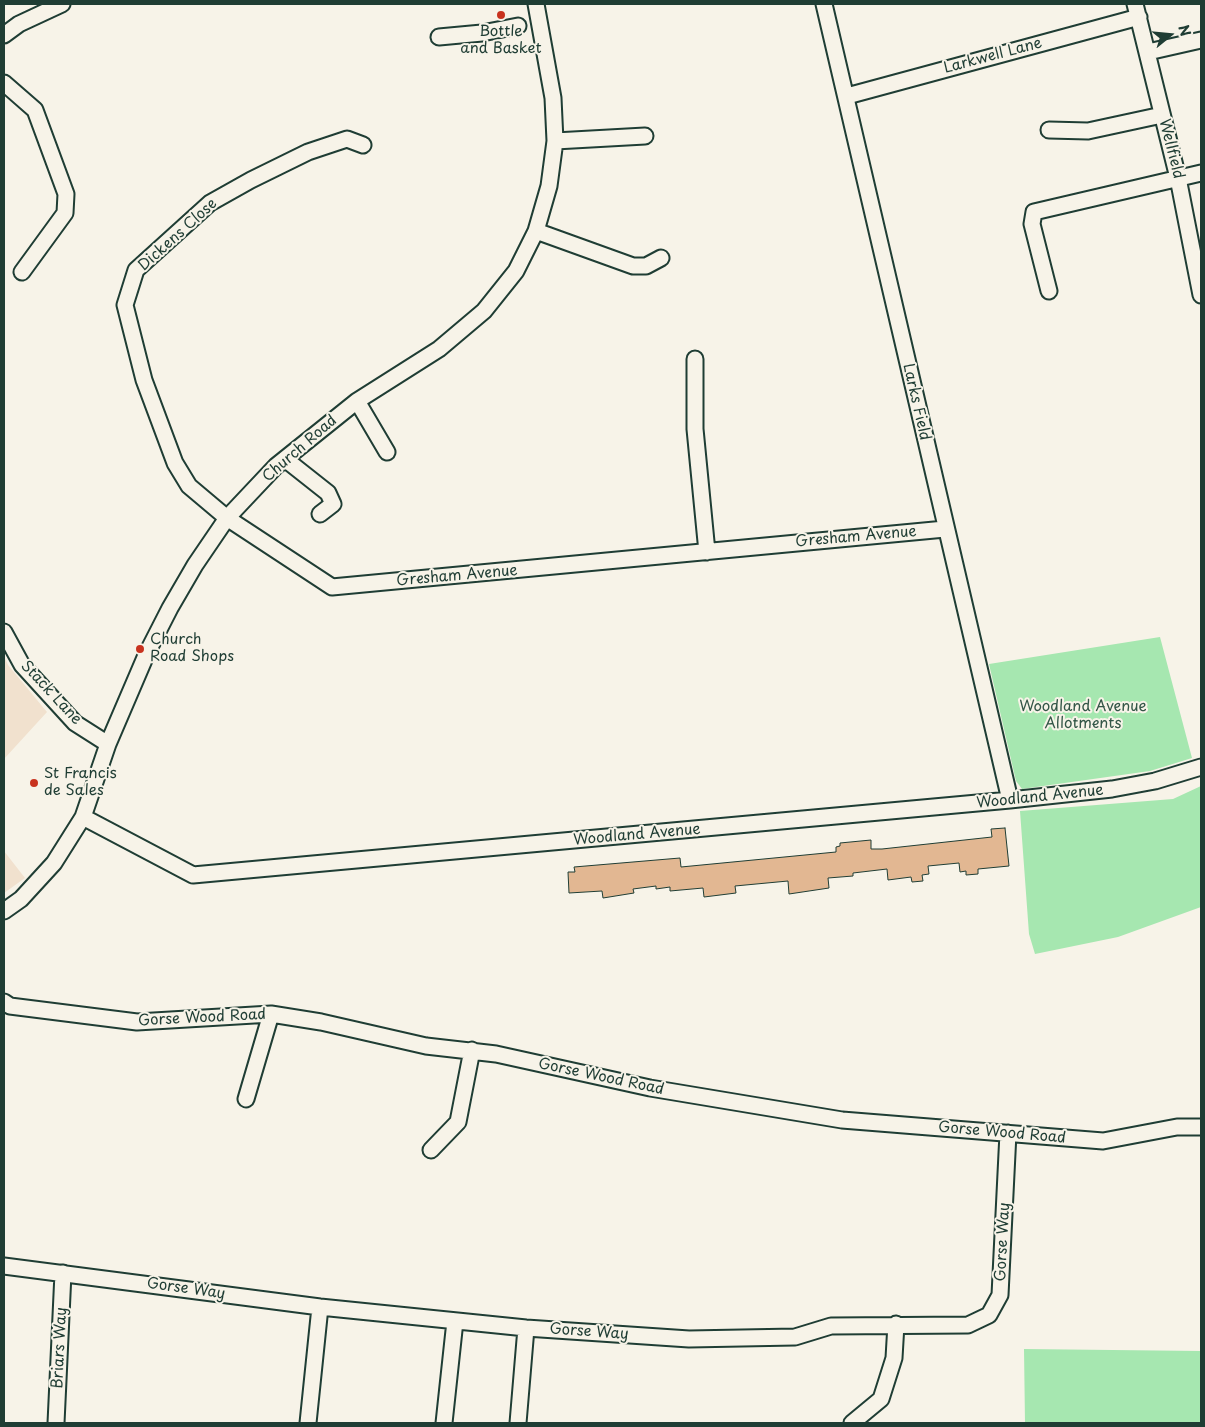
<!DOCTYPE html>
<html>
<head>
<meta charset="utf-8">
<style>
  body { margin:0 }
  #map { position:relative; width:1205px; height:1427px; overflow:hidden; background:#f7f3e8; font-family:"Playpen Sans",sans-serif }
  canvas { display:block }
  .frame { position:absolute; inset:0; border:5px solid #1f3d34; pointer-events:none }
  .north { position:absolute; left:1145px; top:10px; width:50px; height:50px; -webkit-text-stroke:4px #f7f3e8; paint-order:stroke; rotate:73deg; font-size:14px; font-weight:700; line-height:20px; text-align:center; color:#1f3d34 }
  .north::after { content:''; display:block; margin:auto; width:18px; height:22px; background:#1f3d34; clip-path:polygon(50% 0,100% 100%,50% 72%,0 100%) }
</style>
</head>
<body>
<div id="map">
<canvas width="1205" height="1427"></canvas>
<div class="frame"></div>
<div class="north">N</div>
</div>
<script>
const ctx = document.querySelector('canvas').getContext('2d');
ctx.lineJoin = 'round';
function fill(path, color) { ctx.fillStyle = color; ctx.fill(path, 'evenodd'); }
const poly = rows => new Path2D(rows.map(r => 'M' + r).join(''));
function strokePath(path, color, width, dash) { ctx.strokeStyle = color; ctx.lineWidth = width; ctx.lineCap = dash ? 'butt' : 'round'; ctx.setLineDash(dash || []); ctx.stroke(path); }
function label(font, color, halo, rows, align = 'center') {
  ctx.font = font + ' "Playpen Sans",sans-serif'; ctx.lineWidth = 4; ctx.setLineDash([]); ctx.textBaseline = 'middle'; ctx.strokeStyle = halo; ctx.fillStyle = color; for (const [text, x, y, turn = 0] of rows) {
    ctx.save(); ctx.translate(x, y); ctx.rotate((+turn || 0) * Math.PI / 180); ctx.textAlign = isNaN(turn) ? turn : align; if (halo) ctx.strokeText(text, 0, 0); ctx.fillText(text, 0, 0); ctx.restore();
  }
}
fill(poly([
  [4,656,8,665,47,712,4,759],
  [4,851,25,878,4,893]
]), '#f1e1ce');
fill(poly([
  [1160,637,1192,758,1150,771,1022,789,1016,781,989,664],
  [1201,786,1201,907,1118,937,1035,954,1029,934,1020,811,1173,799],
  [1024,1349,1201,1351,1201,1423,1025,1423]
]), '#a6e7b0');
const building = poly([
  [1005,828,1009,866,978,869,978,874,966,875,966,871,960,872,959,863,928,866,929,874,922,875,923,881,912,882,911,877,888,880,887,869,853,873,853,876,828,878,829,888,789,894,788,881,735,886,736,893,704,897,703,888,670,891,670,887,656,889,656,886,633,889,634,893,603,898,602,891,569,893,568,872,575,872,574,867,680,858,681,867,836,852,836,847,840,846,840,843,871,840,871,849,882,849,992,837,991,829,1005,828]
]);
fill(building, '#e2b792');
strokePath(building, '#1f3d34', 1);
const minor = poly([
  [824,4,1010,800],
  [1135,4,1178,178,1201,295],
  [4,35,19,24,62,4],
  [439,37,482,33,518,26],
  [1148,52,1201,40],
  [4,83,35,110,66,194,65,213,22,272],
  [847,96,1139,17],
  [1049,130,1088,131,1162,115],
  [555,141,645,136],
  [363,145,347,139,308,152,251,180,210,203,136,270,125,305,144,380,175,463,189,486,227,518,332,587,945,529],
  [536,231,633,266,646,266,661,258],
  [1049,291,1032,224,1034,212,1201,173],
  [695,359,695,429,707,552],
  [357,401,387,452],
  [285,459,328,493,333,504,320,514],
  [4,632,22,665,75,723,108,744],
  [83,817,193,875,1010,800,1112,789,1155,781,1201,767],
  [4,911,21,899,54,863,83,817,108,744,147,653,170,608,195,565,227,518,276,466,357,401,439,349,484,311,516,271,536,231,549,186,555,141,553,98,536,4],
  [4,1002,10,1006,137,1022,271,1014,321,1022,426,1046,496,1054,650,1088,842,1120,1103,1141,1177,1127,1201,1127],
  [246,1099,271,1014],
  [431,1150,458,1122,472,1050],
  [4,1266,320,1307,526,1328,689,1339,795,1337,831,1326,968,1325,989,1315,1000,1295,1008,1133],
  [56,1423,63,1273],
  [308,1423,320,1307],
  [444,1423,455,1321],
  [518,1423,526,1328],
  [852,1423,881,1399,894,1358,896,1324]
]);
strokePath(minor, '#1f3d34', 19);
strokePath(minor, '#f7f3e8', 15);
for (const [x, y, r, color] of [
  [501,15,5,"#c8321e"],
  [140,649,5,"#c8321e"],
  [34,783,5,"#c8321e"]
]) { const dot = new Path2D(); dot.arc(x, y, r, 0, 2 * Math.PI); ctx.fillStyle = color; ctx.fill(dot); strokePath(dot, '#f7f3e8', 2); }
label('15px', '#1f3d34', '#f7f3e8', [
  ["Bottle",501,32,"center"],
  ["and Basket",501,49,"center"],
  ["Church",150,640],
  ["Road Shops",150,657],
  ["St Francis",44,774],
  ["de Sales",44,791]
], 'left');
label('15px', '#1f3d34', '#f7f3e8', [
  ["Larkwell Lane",993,56,-15],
  ["Wellfield",1171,149,76],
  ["Dickens Close",178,235,-42],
  ["Larks Field",916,402,77],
  ["Church Road",300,449,-41],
  ["Gresham Avenue",856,537,-5],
  ["Gresham Avenue",457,576,-5],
  ["Stack Lane",51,693,47],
  ["Woodland Avenue",1040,797,-6],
  ["Woodland Avenue",637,835,-5],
  ["Gorse Wood Road",202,1018,-3],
  ["Gorse Wood Road",601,1077,12],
  ["Gorse Wood Road",1002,1133,5],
  ["Gorse Way",1003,1242,-87],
  ["Gorse Way",186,1289,8],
  ["Gorse Way",589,1332,4],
  ["Briars Way",60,1348,-87]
]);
label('15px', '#335647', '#f7f3e8', [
  ["Woodland Avenue",1083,707],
  ["Allotments",1083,724]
]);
</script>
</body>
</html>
